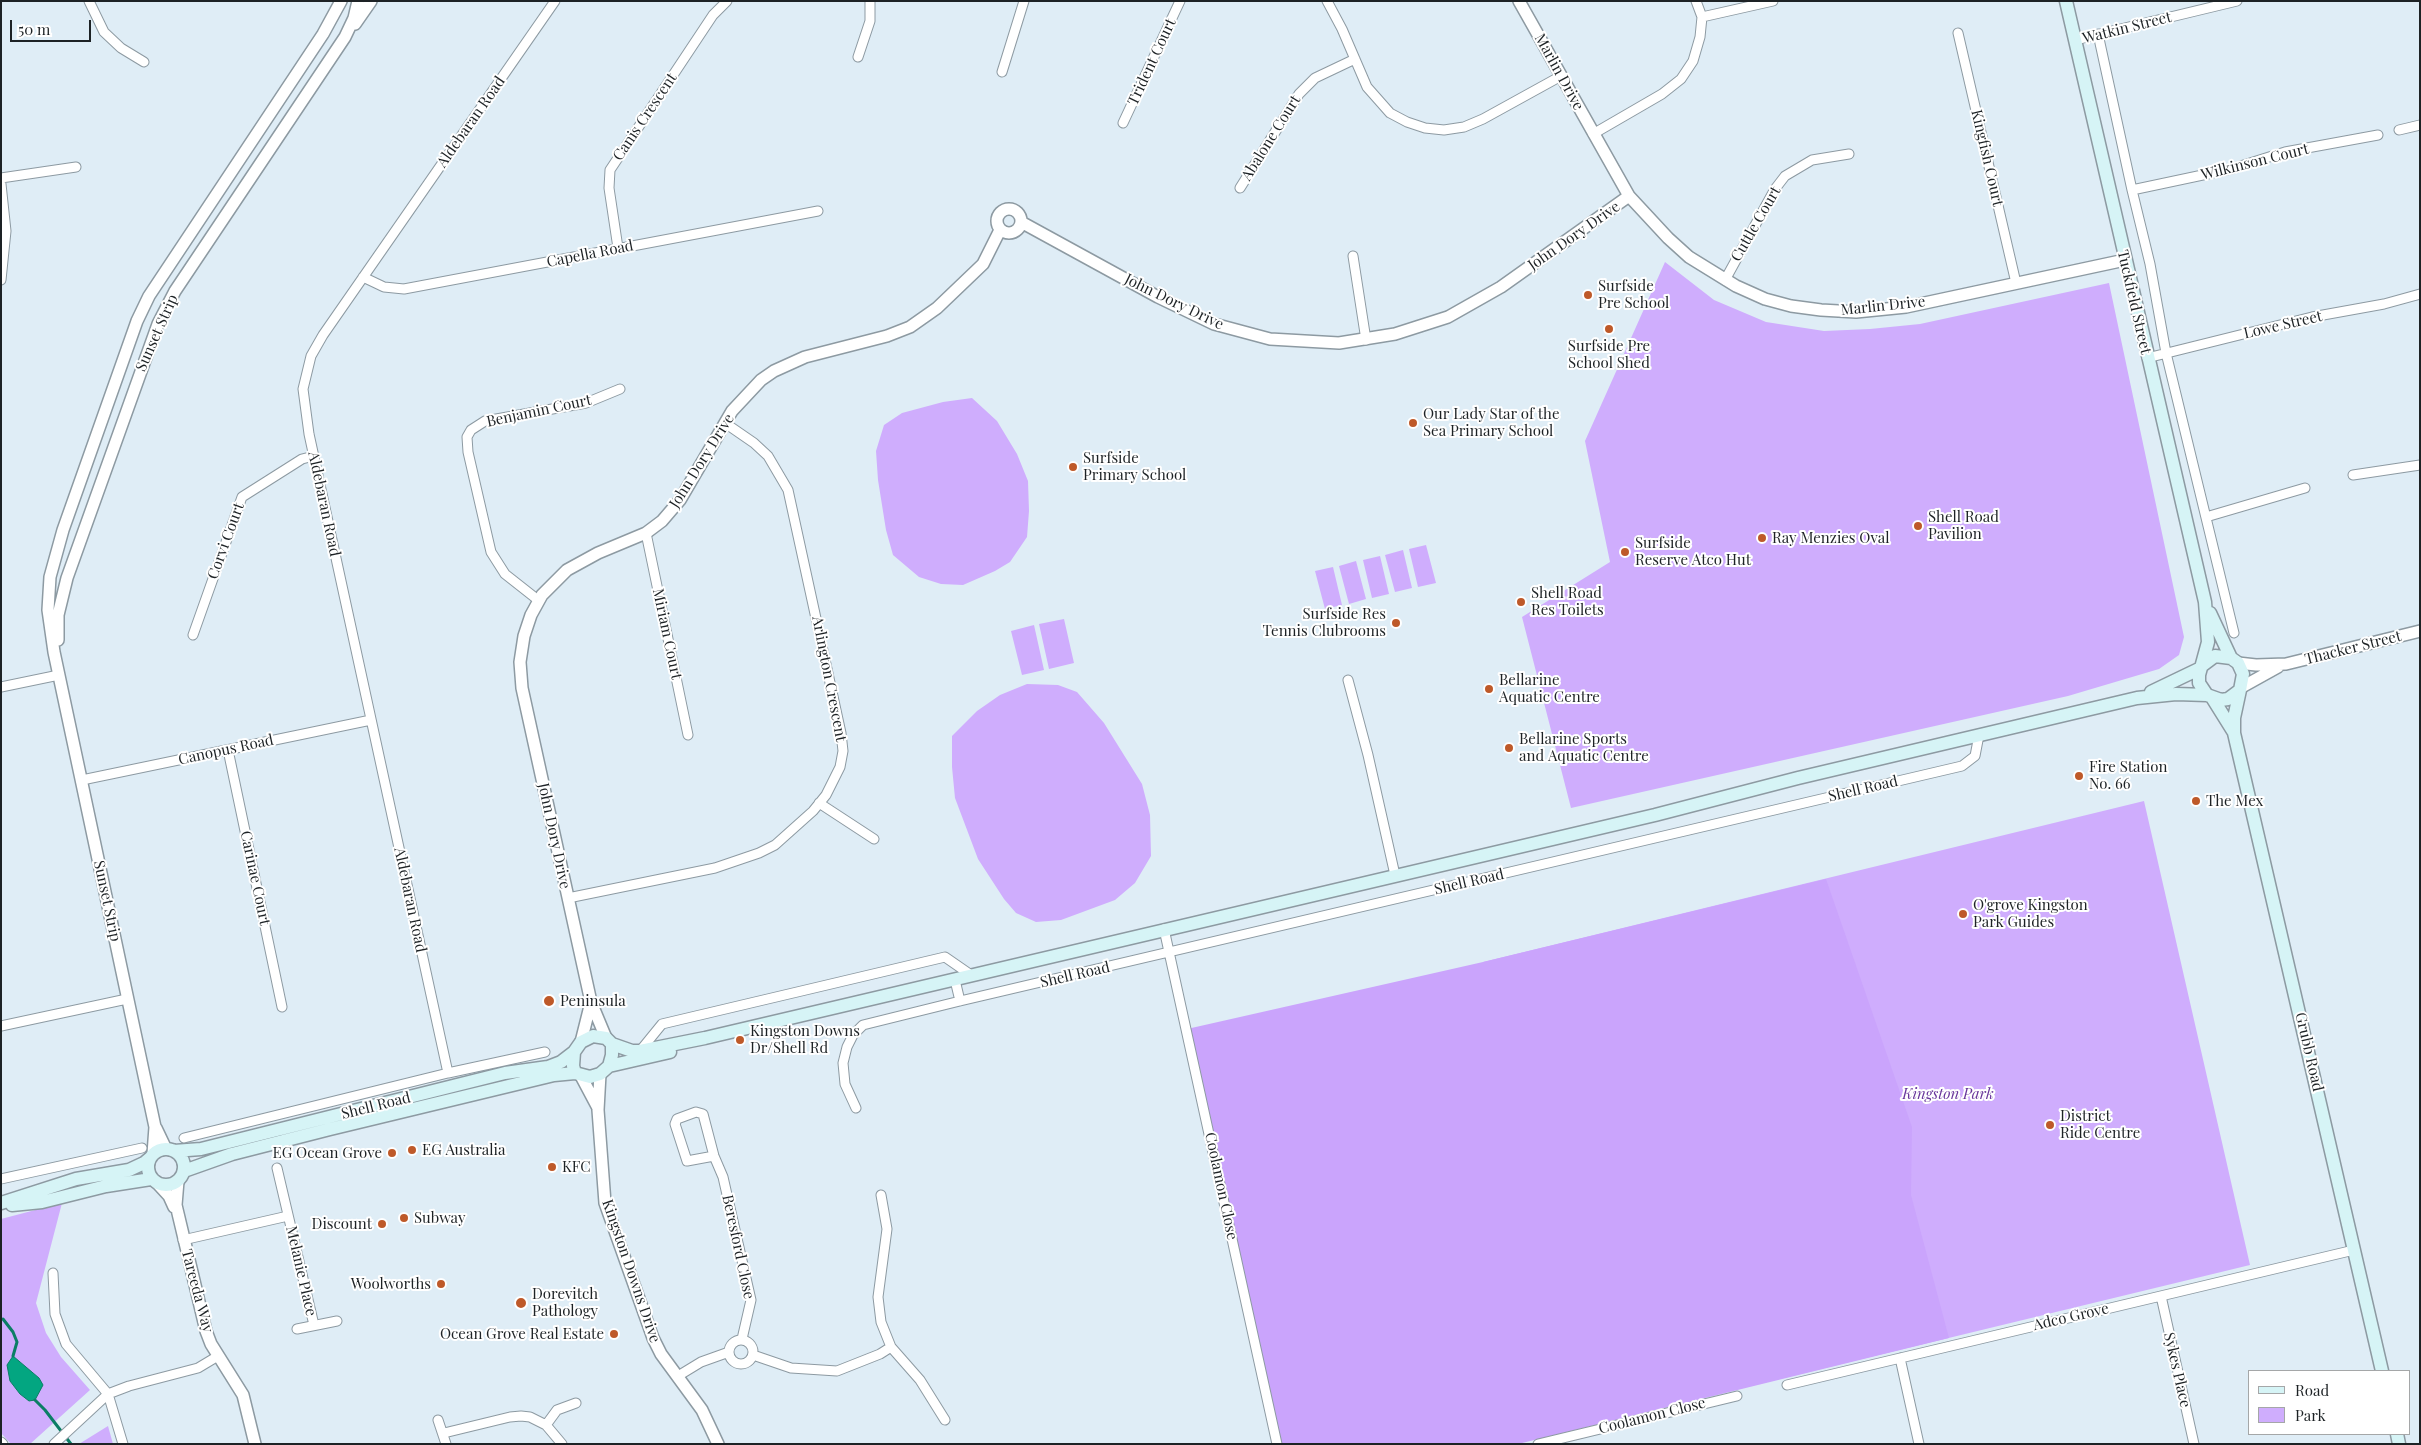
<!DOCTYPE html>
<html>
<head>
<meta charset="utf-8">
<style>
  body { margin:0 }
  #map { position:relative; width:2421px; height:1445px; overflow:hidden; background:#dfedf6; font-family:"Playfair Display",serif }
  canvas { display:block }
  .frame { position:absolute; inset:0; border:2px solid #1d2225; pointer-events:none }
  .legend { position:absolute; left:2248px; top:1370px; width:162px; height:65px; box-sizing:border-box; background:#fff; border:1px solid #a5a7a8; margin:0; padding:6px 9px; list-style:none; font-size:15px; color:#1d2225 }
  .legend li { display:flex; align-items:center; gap:10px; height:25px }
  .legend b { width:25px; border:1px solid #a5a7a8 }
  .scale { position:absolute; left:10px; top:20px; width:81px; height:22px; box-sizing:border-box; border:2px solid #1d2225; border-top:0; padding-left:6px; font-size:15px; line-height:18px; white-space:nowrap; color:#1d2225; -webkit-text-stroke:4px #fff; paint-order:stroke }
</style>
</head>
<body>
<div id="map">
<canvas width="2421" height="1445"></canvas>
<div class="frame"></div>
<ul class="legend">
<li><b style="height:6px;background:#d6f4f6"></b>Road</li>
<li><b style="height:14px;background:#cfadfd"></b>Park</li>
</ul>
<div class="scale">50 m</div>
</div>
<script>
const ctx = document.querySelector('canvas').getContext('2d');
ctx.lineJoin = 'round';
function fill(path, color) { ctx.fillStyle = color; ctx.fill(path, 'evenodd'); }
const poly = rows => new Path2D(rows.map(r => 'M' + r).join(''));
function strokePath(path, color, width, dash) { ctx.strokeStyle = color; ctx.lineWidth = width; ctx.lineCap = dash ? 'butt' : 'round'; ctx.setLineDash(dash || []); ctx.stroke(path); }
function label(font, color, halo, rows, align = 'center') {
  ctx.font = font + ' "Playfair Display",serif'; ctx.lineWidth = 4; ctx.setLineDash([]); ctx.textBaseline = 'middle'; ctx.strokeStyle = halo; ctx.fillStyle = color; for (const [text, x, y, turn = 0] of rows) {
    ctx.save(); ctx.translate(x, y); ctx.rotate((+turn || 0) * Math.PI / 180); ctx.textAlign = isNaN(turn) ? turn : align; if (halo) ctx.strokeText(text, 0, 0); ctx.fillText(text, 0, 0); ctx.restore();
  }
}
fill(poly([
  [1665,262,1714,300,1766,322,1824,331,1870,329,1920,324,2109,283,2184,637,2179,655,2159,669,2068,696,1571,808,1522,617,1610,562,1585,441],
  [972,398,997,421,1017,454,1028,481,1029,511,1027,537,1010,562,995,571,963,585,941,584,919,577,893,555,886,530,878,480,876,451,884,425,902,413,943,402],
  [1426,545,1436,583,1418,587,1409,549],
  [1403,550,1412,588,1395,592,1385,555],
  [1380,556,1389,594,1372,598,1363,560],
  [1356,561,1366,599,1349,604,1339,566],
  [1333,567,1342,605,1325,609,1315,571],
  [1064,619,1074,663,1049,669,1039,624],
  [1034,625,1044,670,1022,675,1011,631],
  [1027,684,1058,685,1077,692,1104,723,1142,784,1150,815,1151,856,1135,883,1115,900,1061,920,1036,922,1016,913,1004,899,978,859,955,798,952,767,952,736,977,711,1000,695],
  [2144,801,2250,1265,1738,1389,1483,962],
  [62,1203,36,1303,46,1333,61,1357,90,1390,30,1444,11,1444,1,1433,1,1219],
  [108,1426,113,1444,79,1444]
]), '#cfadfd');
fill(poly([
  [1826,879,1912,1127,1911,1195,1949,1338,1518,1444,1277,1444,1187,1029,1483,962]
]), '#caa4fc');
const water = poly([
  [13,1356,39,1378,43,1385,35,1400,29,1401,20,1394,10,1381,7,1365,13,1356]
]);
fill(water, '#03a681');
strokePath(water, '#0b7e65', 1);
strokePath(poly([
  [3,1319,13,1332,17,1342,13,1356],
  [35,1400,45,1410,71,1444]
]), '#0b7e65', 3);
const minor = poly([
  [89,1,104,32,121,48,144,62],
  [1327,1,1342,29,1367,87,1390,113,1407,122,1425,128,1444,130,1464,127,1483,119,1561,76],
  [1702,17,1773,1],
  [1958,33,2016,283],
  [2098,34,2132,190,2150,264,2166,353,2234,633],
  [2075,40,2237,1],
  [858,57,870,21,870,1],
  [1002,72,1024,1],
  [1123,123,1180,1],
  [2399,130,2420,125],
  [1593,134,1662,94,1681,79,1693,61,1700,37,1702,17,1696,1],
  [1,178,76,167],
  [1,184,6,231,1,280],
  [1240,188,1299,94,1315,78,1355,59],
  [2132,190,2231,169,2285,152,2378,135],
  [618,248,609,188,610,170,713,15,727,1],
  [1353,256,1366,340],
  [363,277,384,287,404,289,818,211],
  [1725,280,1775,189,1785,176,1812,160,1849,154],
  [2147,358,2312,317,2384,304,2420,294],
  [2353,475,2420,465],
  [2206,517,2305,488],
  [646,533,688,735],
  [538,600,505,574,491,552,468,452,467,437,471,430,485,421,586,403,620,389],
  [193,635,242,497,302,459,314,456],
  [1348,680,1368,755,1395,875],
  [1,687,59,675],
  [228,750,282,1007],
  [82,780,371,720],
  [819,803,874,839],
  [568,898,715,868,759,853,775,845,813,811,826,795,840,767,843,751,841,733,788,490,768,456,754,443,725,423],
  [1164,929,1277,1444],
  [955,980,960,1001],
  [1,1026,127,999],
  [640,1051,662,1024,945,957,971,975],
  [448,1073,309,434,303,389,311,356,323,335,555,1],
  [856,1108,845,1084,843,1063,847,1047,853,1035,863,1025,960,1001,1962,766,1975,756,1979,735],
  [184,1138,448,1073,545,1052],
  [714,1156,687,1161,675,1124,677,1119,696,1112,703,1114,714,1156,723,1177,751,1300,742,1339],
  [277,1168,314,1325],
  [1,1179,142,1148],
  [881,1195,887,1229,878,1297,881,1322,891,1347,920,1380,945,1420],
  [183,1240,288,1216],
  [53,1273,55,1314,66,1344,108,1394,123,1444],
  [2161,1296,2194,1444],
  [297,1329,337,1321],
  '729 1352a12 12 0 1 1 24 0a12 12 0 1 1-24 0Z',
  [753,1355,791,1368,837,1371,880,1354,891,1347],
  [1900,1358,1919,1444],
  [678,1376,701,1362,729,1352],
  [1787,1385,2354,1250],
  [438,1420,446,1444],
  [546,1425,557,1410,576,1403],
  [444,1433,510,1417,521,1416,530,1417,546,1425,562,1444],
  [1,1442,3,1444],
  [54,1444,108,1394,129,1386,198,1368,218,1356],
  [1538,1444,1737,1396]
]);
const tertiary = poly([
  [1519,1,1629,196,1668,238,1689,257,1736,286,1765,299,1791,306,1821,310,1856,312,1906,307,2125,260],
  [355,24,371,1],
  '997 221a12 12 0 1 1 24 0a12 12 0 1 1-24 0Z',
  [1021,222,1158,297,1214,324,1270,339,1339,343,1395,334,1448,317,1501,287,1629,196],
  [58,640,58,615,67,578,158,324,175,291,345,37,354,18,358,1],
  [2238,663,2256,665,2286,664,2420,631],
  [2242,687,2278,667],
  [606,1038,591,1002,522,688,520,662,524,636,531,615,542,595,567,570,598,553,646,533,662,521,680,500,732,411,761,380,774,371,805,357,887,336,910,327,937,308,983,264,1000,230],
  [581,1042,591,1002],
  [600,1074,598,1110,605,1203,653,1338,661,1354,702,1410,718,1444],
  [581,1076,598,1108],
  [156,1128,166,1149],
  [153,1154,155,1127,54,652,48,610,50,577,63,530,137,321,149,296,323,34,341,1],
  [178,1181,176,1205,206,1331,211,1344,243,1395,255,1444],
  [158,1184,169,1196,174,1207]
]);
const secondary = poly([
  [2066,1,2205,602,2208,642,2199,675,2199,683,2207,695,2221,700,2228,699,2240,690,2243,674,2238,663,2231,658,2215,656,2203,665],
  [2210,613,2231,658],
  [2240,690,2234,718,2234,733,2382,1371],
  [2151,692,2201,668],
  [2213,699,2233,731],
  [612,1044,632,1051,640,1051,705,1038,1655,815,1798,778,2137,698,2176,694,2207,695],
  [609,1066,670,1052],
  '148 1167a18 18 0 1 1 36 0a18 18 0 1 1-36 0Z',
  [174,1151,201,1149,505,1073,548,1067,561,1062,574,1052,581,1042,593,1036,606,1038,612,1044,612,1055,609,1066,600,1074,590,1077,575,1073,573,1066,574,1052],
  [184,1171,232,1154,330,1129,554,1075,575,1073],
  [1,1203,76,1179,129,1170,144,1163,150,1158],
  [12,1205,42,1202,106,1186,151,1179],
  [2397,1434,2399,1444]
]);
strokePath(minor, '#8d9aa2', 11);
strokePath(tertiary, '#8d9aa2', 14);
strokePath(secondary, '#8d9aa2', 15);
strokePath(minor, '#fff', 9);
strokePath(tertiary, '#fff', 11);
strokePath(secondary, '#d6f4f6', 12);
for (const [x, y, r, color] of [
  [1588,295,5,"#be5929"],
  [1609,329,5,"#be5929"],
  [1413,423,5,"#be5929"],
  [1073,467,5,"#be5929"],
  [1918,526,5,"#be5929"],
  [1762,538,5,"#be5929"],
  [1625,552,5,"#be5929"],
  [1521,602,5,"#be5929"],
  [1396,623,5,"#be5929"],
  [1489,689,5,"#be5929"],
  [1509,748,5,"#be5929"],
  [2079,776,5,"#be5929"],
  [2196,801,5,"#be5929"],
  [1963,914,5,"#be5929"],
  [549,1001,6,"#be5929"],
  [740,1040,5,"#be5929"],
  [2050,1125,5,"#be5929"],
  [412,1150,5,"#be5929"],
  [392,1153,5,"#be5929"],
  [552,1167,5,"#be5929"],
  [404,1218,5,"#be5929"],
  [382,1224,5,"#be5929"],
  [441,1284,5,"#be5929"],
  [521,1303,6,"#be5929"],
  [614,1334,5,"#be5929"]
]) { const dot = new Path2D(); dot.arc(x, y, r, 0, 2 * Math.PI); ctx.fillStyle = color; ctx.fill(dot); strokePath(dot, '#fff', 2); }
label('15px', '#1d2225', '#fff', [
  ["Watkin Street",2127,28,-14],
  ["Trident Court",1152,62,-65],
  ["Marlin Drive",1559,72,61],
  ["Canis Crescent",645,117,-56],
  ["Aldebaran Road",471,122,-55],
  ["Abalone Court",1271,138,-58],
  ["Kingfish Court",1987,158,77],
  ["Wilkinson Court",2255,162,-14],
  ["Cuttle Court",1756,224,-60],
  ["John Dory Drive",1574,236,-35],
  ["Capella Road",590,254,-11],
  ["John Dory Drive",1174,302,26],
  ["Tuckfield Street",2134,302,77],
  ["Marlin Drive",1883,306,-6],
  ["Lowe Street",2283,325,-13],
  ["Sunset Strip",157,333,-66],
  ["Benjamin Court",539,411,-12],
  ["John Dory Drive",702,461,-58],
  ["Aldebaran Road",324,504,78],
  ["Corvi Court",226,541,-70],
  ["Miriam Court",667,634,78],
  ["Thacker Street",2353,648,-14],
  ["Arlington Crescent",829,679,79],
  ["Canopus Road",226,750,-12],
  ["Shell Road",1863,789,-13],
  ["John Dory Drive",554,836,78],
  ["Carinae Court",255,878,78],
  ["Shell Road",1469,882,-13],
  ["Aldebaran Road",410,900,78],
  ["Sunset Strip",107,901,78],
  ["Shell Road",1075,975,-13],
  ["Grubb Road",2309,1052,77],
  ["Shell Road",376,1106,-14],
  ["Coolamon Close",1221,1186,78],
  ["Beresford Close",738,1247,78],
  ["Melanie Place",301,1271,77],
  ["Kingston Downs Drive",631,1271,71],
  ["Tareeda Way",197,1291,75],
  ["Adco Grove",2071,1317,-13],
  ["Sykes Place",2177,1370,77],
  ["Coolamon Close",1652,1416,-14]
]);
label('15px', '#1d2225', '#fff', [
  ["Surfside",1598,286],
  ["Pre School",1598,303],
  ["Surfside Pre",1609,346,"center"],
  ["School Shed",1609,363,"center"],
  ["Our Lady Star of the",1423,414],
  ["Sea Primary School",1423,431],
  ["Surfside",1083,458],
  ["Primary School",1083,475],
  ["Shell Road",1928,517],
  ["Pavilion",1928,534],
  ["Ray Menzies Oval",1772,538],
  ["Surfside",1635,543],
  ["Reserve Atco Hut",1635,560],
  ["Shell Road",1531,593],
  ["Res Toilets",1531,610],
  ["Surfside Res",1386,614,"right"],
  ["Tennis Clubrooms",1386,631,"right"],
  ["Bellarine",1499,680],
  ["Aquatic Centre",1499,697],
  ["Bellarine Sports",1519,739],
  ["and Aquatic Centre",1519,756],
  ["Fire Station",2089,767],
  ["No. 66",2089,784],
  ["The Mex",2206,801],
  ["O'grove Kingston",1973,905],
  ["Park Guides",1973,922],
  ["Peninsula",560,1001],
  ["Kingston Downs",750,1031],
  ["Dr/Shell Rd",750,1048],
  ["District",2060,1116],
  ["Ride Centre",2060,1133],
  ["EG Australia",422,1150],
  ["EG Ocean Grove",382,1153,"right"],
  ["KFC",562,1167],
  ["Subway",414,1218],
  ["Discount",372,1224,"right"],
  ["Woolworths",431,1284,"right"],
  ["Dorevitch",532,1294],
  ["Pathology",532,1311],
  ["Ocean Grove Real Estate",604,1334,"right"]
], 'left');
label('italic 15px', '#68369b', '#fff', [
  ["Kingston Park",1948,1094]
]);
</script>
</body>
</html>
